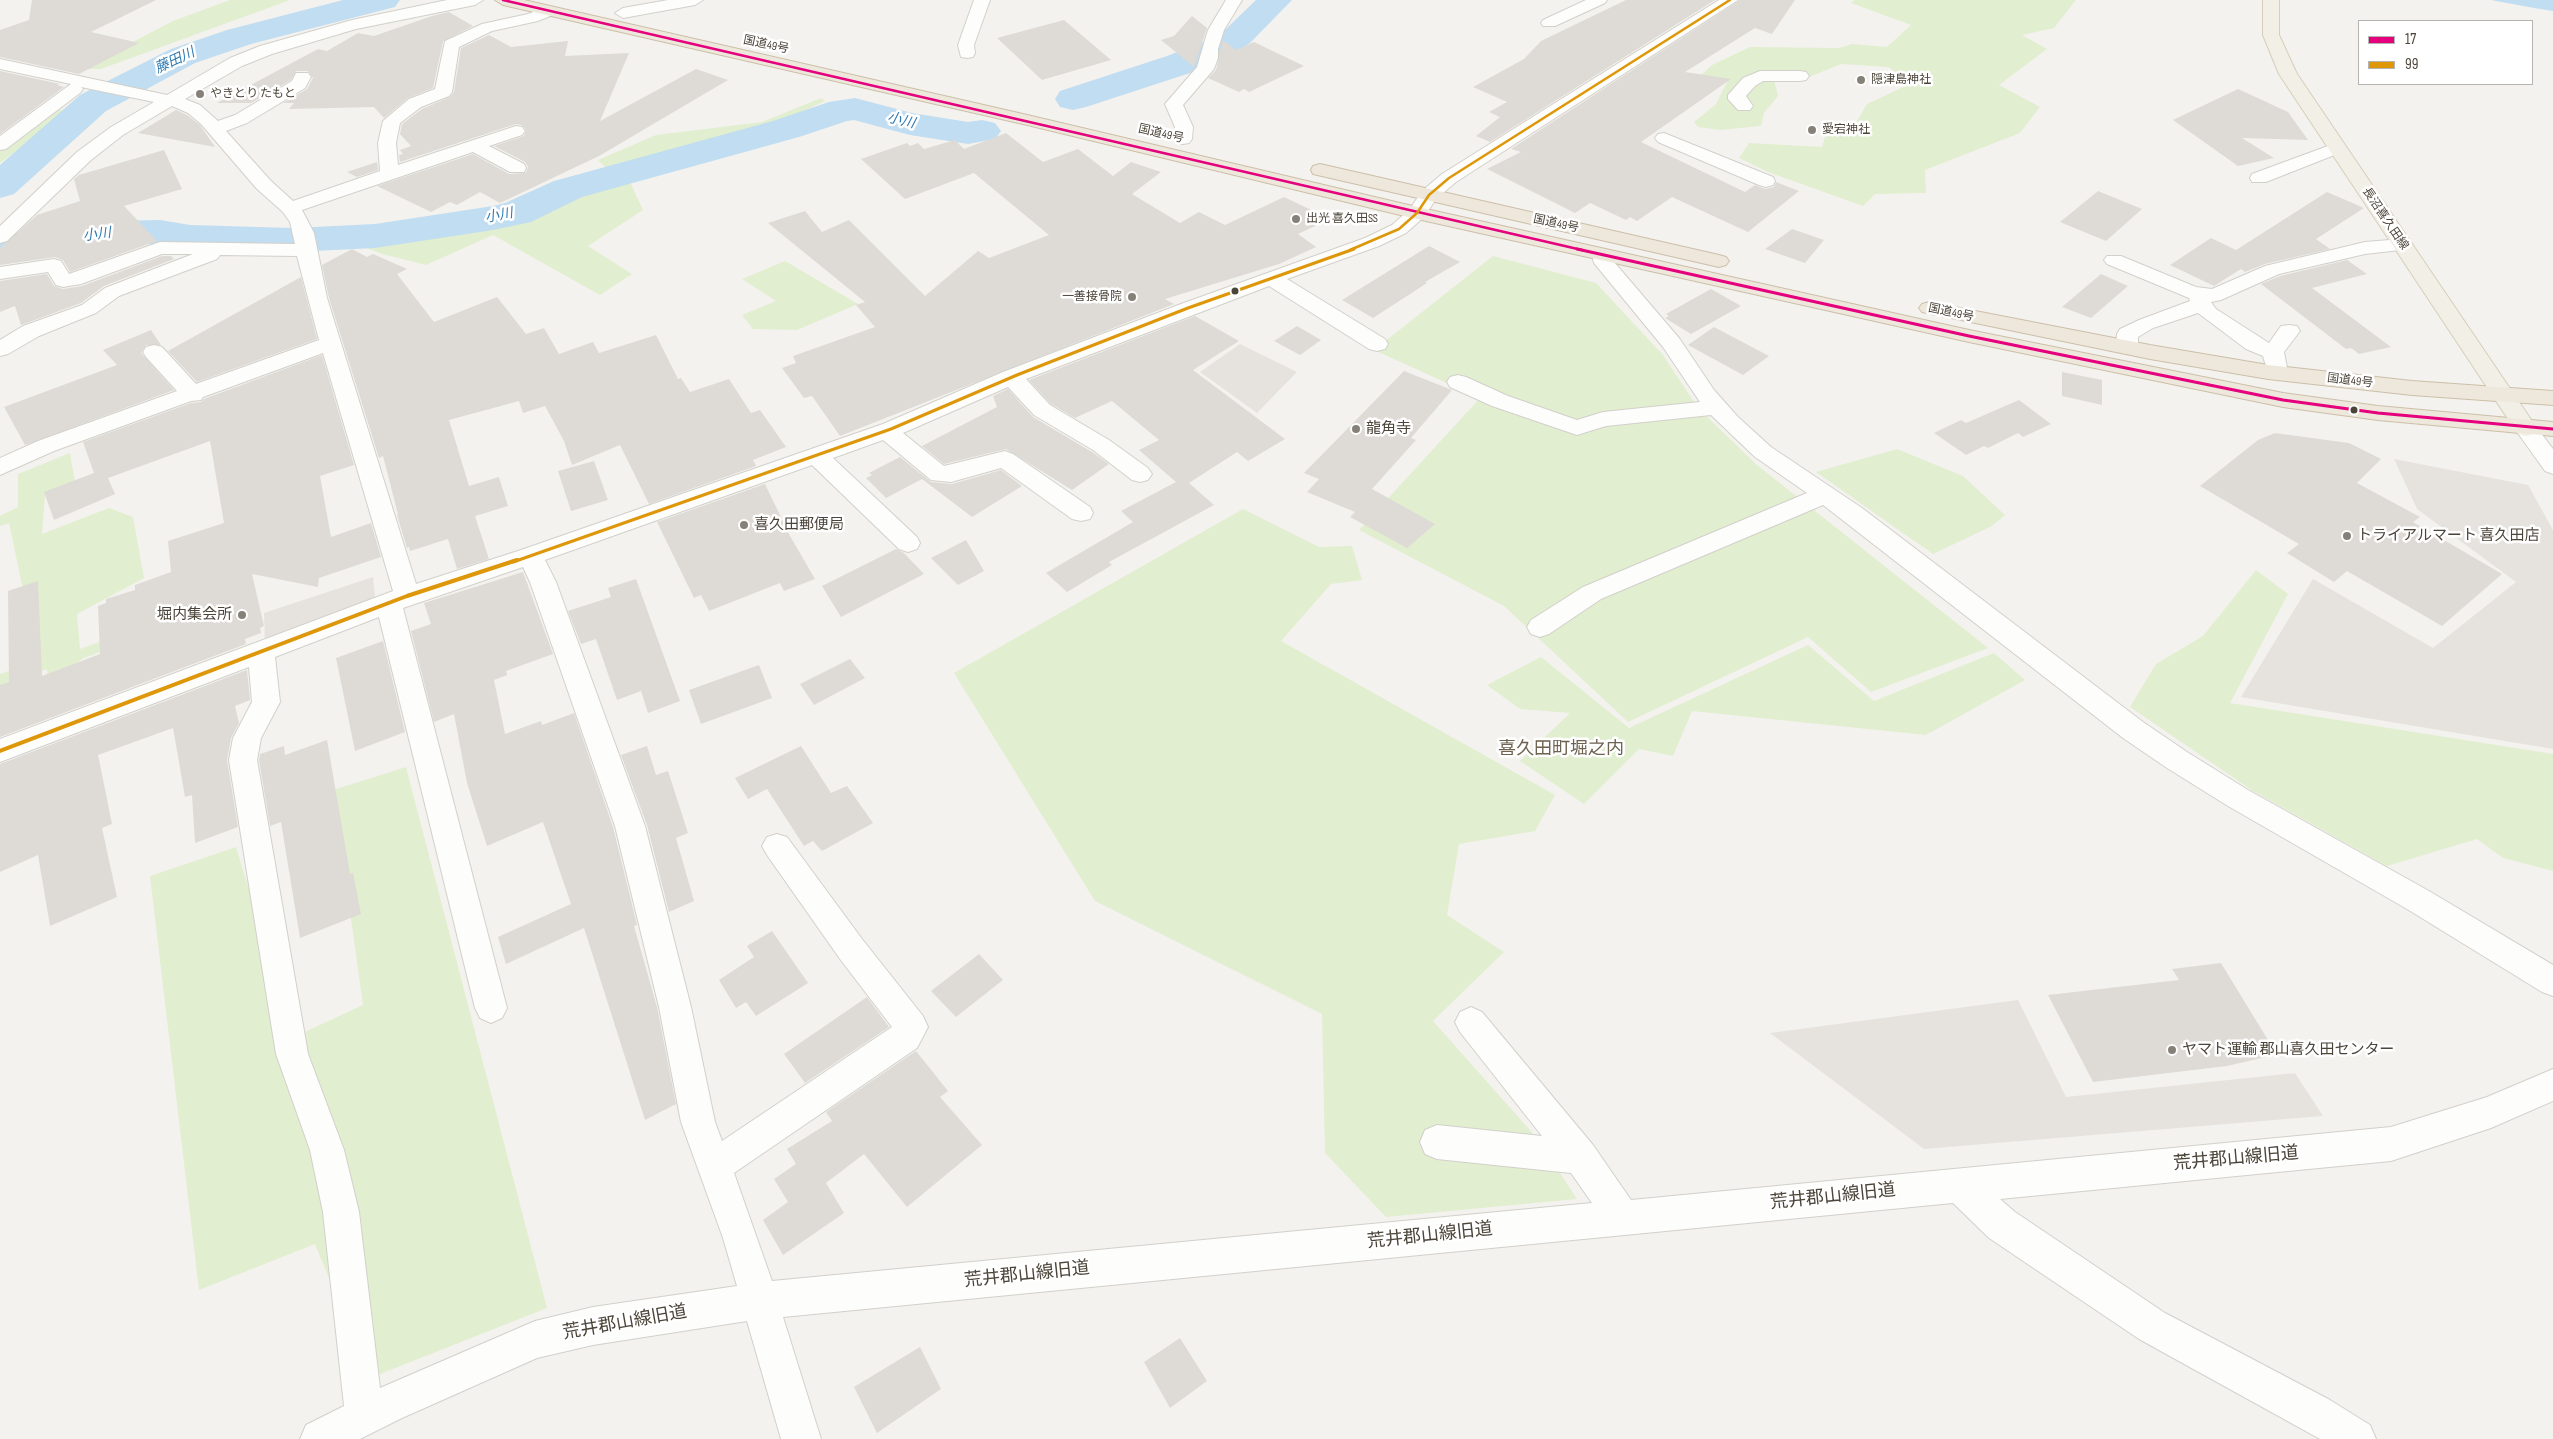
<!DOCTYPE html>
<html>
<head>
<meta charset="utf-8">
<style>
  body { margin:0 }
  #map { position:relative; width:2553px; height:1439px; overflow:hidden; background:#f4f2ee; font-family:"Sofia Sans Condensed",sans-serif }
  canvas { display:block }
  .legend { position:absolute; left:2358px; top:20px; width:175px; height:65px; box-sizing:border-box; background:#fff; border:1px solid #b7b4b0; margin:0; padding:6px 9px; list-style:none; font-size:15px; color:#4b4439 }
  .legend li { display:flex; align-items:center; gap:10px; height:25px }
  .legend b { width:25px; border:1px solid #b7b4b0 }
</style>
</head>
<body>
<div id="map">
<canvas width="2553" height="1439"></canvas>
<ul class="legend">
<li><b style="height:6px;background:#e5007d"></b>17</li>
<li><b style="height:6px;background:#dd9709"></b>99</li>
</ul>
</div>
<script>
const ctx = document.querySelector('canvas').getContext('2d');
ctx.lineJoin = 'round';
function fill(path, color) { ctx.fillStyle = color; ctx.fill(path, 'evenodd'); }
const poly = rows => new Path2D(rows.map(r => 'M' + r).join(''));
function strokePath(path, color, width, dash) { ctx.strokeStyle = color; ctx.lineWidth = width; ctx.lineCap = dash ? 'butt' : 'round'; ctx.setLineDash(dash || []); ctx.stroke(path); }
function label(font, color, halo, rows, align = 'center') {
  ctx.font = font + ' "Sofia Sans Condensed","Noto Sans JP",sans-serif'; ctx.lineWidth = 5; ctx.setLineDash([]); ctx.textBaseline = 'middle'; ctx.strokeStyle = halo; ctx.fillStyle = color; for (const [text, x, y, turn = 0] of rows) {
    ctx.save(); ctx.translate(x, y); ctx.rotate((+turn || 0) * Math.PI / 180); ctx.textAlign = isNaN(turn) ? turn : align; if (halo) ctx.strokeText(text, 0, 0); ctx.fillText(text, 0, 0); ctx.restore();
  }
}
fill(poly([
  [230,0,290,0,101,69,81,69,173,21],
  [1854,0,2076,0,2054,28,2022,35,2047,49,1999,85,2040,107,2020,133,1925,170,1926,193,1875,194,1863,206,1768,172,1739,158,1749,143,1822,147,1825,137,1850,133,1867,104,1912,83,1888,67,1841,64,1809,77,1774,80,1778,96,1764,113,1761,126,1720,130,1698,127,1694,122,1716,104,1727,82,1699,77,1712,65,1750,47,1839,48,1852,44,1887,47,1911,25,1851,3],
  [821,98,825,101,786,119,768,132,598,175,605,167,598,160,656,135,762,122],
  [56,109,69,111,0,163,0,150],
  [621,182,631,184,643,210,588,246,632,274,600,295,493,235,426,265,382,254,356,244,421,238,522,215,562,204],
  [1493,256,1596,283,1663,355,1698,408,1757,465,1988,648,1871,692,1808,637,1628,722,1504,606,1359,530,1480,398,1374,350],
  [785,261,858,304,797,330,753,329,742,315,776,301,742,279],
  [1897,449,1963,476,2005,515,1992,526,1933,554,1816,472],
  [70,453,75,482,45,495,42,534,109,508,133,517,144,578,77,614,80,649,124,633,124,643,84,658,48,683,47,669,0,686,0,674,38,661,9,523,0,526,0,516,18,507,18,474],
  [1243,509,1319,547,1352,546,1362,580,1331,584,1281,641,1555,795,1535,831,1459,844,1447,915,1504,952,1433,1021,1537,1138,1577,1199,1386,1217,1325,1153,1322,1014,1095,901,954,673],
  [2256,570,2288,594,2230,703,2553,754,2553,871,2503,858,2477,839,2387,866,2253,791,2130,707,2156,664,2203,636],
  [1808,645,1874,701,1994,653,2025,680,1926,735,1692,711,1673,756,1639,749,1584,804,1520,761,1570,713,1520,709,1487,685,1541,657,1629,728],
  [406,767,547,1308,370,1378,315,1244,199,1290,150,876,236,847,294,1037,363,1005,333,790]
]), '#e1eecf');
fill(poly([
  [1240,344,1297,372,1257,413,1200,372],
  [2394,459,2528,485,2553,530,2553,749,2241,697,2313,579,2433,648,2516,582,2417,509],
  [373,577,375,596,367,607,265,643,264,613],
  [2018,1000,2066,1097,2295,1073,2323,1116,1924,1149,1770,1033]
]), '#e6e3df');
fill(poly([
  [2491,0,2553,0,2553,11,2534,8]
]), '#c0ddf1');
fill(poly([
  [343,0,400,0,395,7,251,44,195,63,106,111,14,194,0,198,0,165,80,95,171,49,227,30,343,0],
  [1256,0,1292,0,1250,43,1235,53,1193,72,1086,107,1073,110,1060,107,1055,99,1060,91,1167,56,1211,39,1226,29,1256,0],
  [855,98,912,113,968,122,982,120,995,123,1001,131,995,139,968,144,910,135,854,120,847,121,799,137,582,197,531,222,493,230,375,248,293,252,190,249,160,244,114,245,0,259,0,235,114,221,160,220,190,225,293,228,375,224,493,206,505,203,554,181,773,121,829,102,855,98]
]), '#c0ddf1');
fill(poly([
  [32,0,156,0,91,32,139,43,79,74,0,57,0,30,29,20],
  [1626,0,1715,0,1490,142,1476,136,1500,117,1489,112,1507,102,1473,87,1524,59,1541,41],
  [1740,0,1795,0,1772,34,1755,28,1685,72,1731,79,1641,142,1745,192,1755,185,1765,189,1774,187,1776,182,1799,191,1748,232,1672,197,1637,221,1630,217,1626,220,1590,203,1575,213,1487,169,1521,152,1511,149],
  [449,12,473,26,443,41,433,88,408,98,384,118,374,107,289,109,294,103,283,103,307,89,313,78,308,71,296,71,291,80,251,103,217,103,318,49,327,51,358,33,374,36,432,16],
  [1192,16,1207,28,1194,67,1161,40,1174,36],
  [1064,20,1111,60,1042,80,997,38],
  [489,35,511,47,568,41,565,56,629,53,600,121,696,69,728,80,599,156,500,203,480,192,457,205,450,202,431,212,377,186,473,154,509,174,526,173,528,167,525,162,494,146,524,136,526,130,522,125,516,124,400,162,399,155,403,154,400,150,411,146,400,134,402,124,422,109,450,97,454,92,461,48],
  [1223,40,1236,50,1254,42,1304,66,1249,92,1244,89,1239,92,1208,78,1216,70],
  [0,71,60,84,57,85,64,87,0,134],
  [2238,89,2288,112,2308,140,2242,138,2274,158,2238,166,2173,120],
  [176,110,187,115,200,125,215,147,138,133],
  [1006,133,1043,162,1078,149,1113,176,1131,162,1161,172,1132,194,1180,223,1199,212,1225,225,1284,197,1330,219,1298,234,1316,247,1279,264,1165,299,1174,304,840,436,812,396,804,398,782,368,796,363,793,356,875,327,856,305,865,302,768,223,805,211,822,232,849,220,925,296,978,251,989,258,1049,235,974,173,905,199,861,159,907,143,910,146,918,143,924,149,955,140,964,149],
  [164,150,182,189,124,206,157,241,70,272,63,260,55,257,0,265,0,248,37,215,80,201,74,179,79,175],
  [377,162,378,170,357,177,347,172],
  [2098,191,2142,209,2106,241,2060,222],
  [2327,192,2364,208,2316,239,2330,249,2265,264,2245,272,2241,269,2214,286,2170,265,2211,238,2236,250],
  [1792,229,1824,240,1805,263,1765,249],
  [1429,246,1460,262,1425,282,1427,283,1373,318,1342,300],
  [352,249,367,257,373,254,407,269,397,274,434,322,497,297,526,334,544,328,559,354,593,342,599,353,656,335,678,379,681,378,690,392,729,379,751,413,760,410,786,447,753,460,756,466,649,504,620,445,572,465,564,441,545,406,523,413,519,401,449,420,469,486,499,477,508,506,475,516,489,559,457,569,448,539,410,551,409,547,407,548,397,515,398,514,383,456,379,458,329,298,322,265],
  [162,256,171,256,174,259,104,286,81,303,21,325,15,306,0,312,0,281,47,274,54,286,63,289,82,286],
  [2347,260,2367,274,2312,288,2391,347,2359,354,2351,348,2346,349,2261,284,2280,276],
  [2101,274,2128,286,2091,318,2062,307],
  [301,277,317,339,197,382,168,351],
  [1711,289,1741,306,1691,334,1665,318,1669,316,1666,314],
  [1195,316,1239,341,1193,370,1285,439,1248,461,1237,452,1189,483,1214,505,1109,562,1112,565,1067,592,1046,573,1133,522,1121,511,1176,482,1139,450,1159,440,1112,401,1075,418,1051,404,1029,380],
  [1297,326,1321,340,1300,355,1274,341],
  [1714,327,1769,356,1743,375,1688,345],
  [151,330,161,345,146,345,141,353,174,390,25,445,4,407,117,365,103,350],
  [322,355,354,465,320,476,331,537,371,523,381,557,319,578,318,587,252,574,264,626,260,628,261,633,245,639,246,644,0,737,0,685,9,682,8,591,38,581,42,676,100,654,98,606,106,603,106,599,135,590,135,585,171,572,168,541,224,523,210,441,108,478,115,494,54,520,44,492,94,473,83,442,191,403,201,402,204,399],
  [1404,371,1452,390,1411,438,1416,440,1372,489,1435,524,1407,548,1350,517,1355,512,1307,492,1319,479,1304,473],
  [2062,372,2102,380,2102,405,2062,396],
  [1008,389,1033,417,1092,452,1109,464,1072,490,1006,449,944,464,922,446,997,407,993,396],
  [2019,400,2051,424,2023,437,2018,433,1988,448,1984,446,1966,455,1934,433,1961,420,1966,423],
  [2275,433,2349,443,2381,459,2357,483,2420,517,2413,522,2502,574,2442,626,2347,571,2334,582,2287,553,2299,544,2200,486,2258,440],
  [900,457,931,482,952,484,1001,470,1022,486,972,517,922,479,886,498,866,478,872,475,869,473],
  [594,461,608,500,571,511,558,471],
  [765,484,790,536,815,579,784,591,780,583,709,611,701,595,694,598,657,522],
  [966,540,984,571,958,585,931,558],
  [896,549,904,553,924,574,841,617,822,586],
  [523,572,553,654,506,671,507,675,494,680,505,734,541,721,542,725,574,713,613,827,637,925,634,926,657,1007,676,1104,645,1120,584,928,506,964,498,937,571,904,543,822,487,846,467,783,454,714,434,722,411,631,431,624,424,603],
  [636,579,680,701,648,713,641,691,617,700,596,639,581,644,568,611,611,597,608,588],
  [383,641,405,732,355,751,336,658],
  [850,659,865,678,814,705,800,684],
  [759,665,772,698,701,724,689,690],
  [247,670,250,700,235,706,239,723,231,738,227,760,238,827,195,843,192,795,185,797,173,728,98,755,112,824,102,828,117,897,50,926,38,855,0,872,0,764],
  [327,740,350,874,353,873,361,914,300,938,281,822,270,826,259,760,260,754,284,746,285,755],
  [647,746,656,775,668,771,688,833,676,838,694,901,669,912,647,825,621,755],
  [801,746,831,793,847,786,873,823,822,851,813,841,804,846,767,789,748,799,735,778],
  [772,931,808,983,756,1016,746,1002,736,1008,719,980,754,957,747,946],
  [979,954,1003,980,956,1017,931,991],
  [2221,963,2271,1045,2259,1046,2266,1057,2227,1066,2093,1082,2048,995,2179,980,2172,969],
  [867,997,889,1027,805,1083,784,1054],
  [916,1051,948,1091,940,1097,982,1145,907,1207,864,1154,826,1183,844,1213,783,1255,763,1220,788,1202,774,1179,796,1164,787,1149,832,1121,826,1112],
  [1180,1338,1207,1381,1170,1408,1144,1362],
  [920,1347,941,1389,877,1433,854,1387]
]), '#dedbd6');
const minor = poly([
  [447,0,483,0,475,5,356,29,272,54,242,66,185,99,200,105,218,121,235,115,292,81,296,73,308,73,311,77,305,88,247,123,226,131,271,181,293,201,380,171,378,143,383,121,409,99,435,89,445,41,482,24,528,14,549,6,557,11,555,14,538,21,492,31,459,47,452,92,449,96,421,107,400,123,396,143,398,165,516,126,522,127,525,131,522,135,489,146,524,164,526,168,524,172,510,172,473,152,302,210,314,233,327,298,416,584,521,550,883,424,1003,372,1181,304,1365,238,1392,225,1410,209,1422,191,1442,174,1719,0,1738,0,1456,182,1436,199,1424,217,1406,233,1379,246,1287,279,1385,339,1388,344,1385,349,1377,351,1369,349,1269,286,1026,379,1050,405,1109,440,1148,468,1152,474,1148,480,1140,482,1132,480,1093,450,1034,415,1008,387,903,433,944,466,1005,451,1013,454,1090,507,1093,513,1090,519,1081,521,1072,519,1001,468,951,482,931,480,883,440,833,458,917,537,920,543,917,549,908,552,899,549,812,465,545,560,556,582,645,826,691,1007,715,1122,722,1141,892,1027,840,959,767,855,762,846,767,837,777,834,787,837,862,939,923,1016,928,1027,917,1048,734,1173,772,1281,1592,1203,1571,1173,1437,1159,1425,1154,1420,1142,1425,1130,1437,1125,1542,1136,1460,1032,1455,1022,1460,1012,1471,1007,1482,1012,1593,1145,1631,1200,2391,1127,2487,1097,2553,1069,2553,1101,2491,1128,2391,1161,2000,1199,2015,1212,2165,1313,2330,1400,2370,1425,2376,1439,2320,1439,2139,1339,1989,1238,1953,1203,783,1317,821,1439,781,1439,747,1321,593,1345,537,1358,402,1418,360,1439,300,1439,306,1425,344,1406,323,1212,310,1150,276,1054,229,760,233,738,252,702,249,667,0,762,0,739,393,591,323,353,203,397,201,400,191,401,54,451,0,475,0,458,38,441,177,391,146,357,143,352,146,347,154,345,162,347,196,384,319,340,297,256,220,255,217,259,119,296,96,313,39,336,8,354,0,356,0,340,23,326,82,305,105,288,193,254,162,254,81,284,63,287,56,285,48,272,0,279,0,267,54,259,61,261,69,274,160,242,295,244,290,222,283,212,257,189,201,124,188,113,172,106,123,135,91,160,7,241,0,243,0,226,77,152,111,127,154,102,81,87,83,89,80,93,6,149,0,150,0,136,71,84,0,69,0,59,167,95,230,58,260,46,352,20,447,0],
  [523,567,530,582,615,826,659,1007,681,1122,723,1238,737,1286,593,1307,535,1321,380,1388,359,1212,344,1150,308,1054,257,760,261,738,280,702,275,657,379,617,475,1008,480,1018,491,1023,502,1018,507,1008,403,608,523,567],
  [668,0,703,0,695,5,623,18,615,13,623,8,668,0],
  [974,0,990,0,974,45,975,53,973,57,967,58,961,57,958,45,974,0],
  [1226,0,1242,0,1224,30,1218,49,1218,58,1214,69,1183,105,1193,127,1192,139,1189,143,1183,144,1177,143,1174,139,1175,127,1165,104,1197,67,1208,30,1226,0],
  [1586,0,1607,0,1605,3,1555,26,1543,26,1541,23,1543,20,1586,0],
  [1760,71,1800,71,1806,72,1809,76,1806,80,1800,81,1763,81,1755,86,1746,96,1753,106,1750,110,1738,110,1728,99,1728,95,1743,78,1760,71],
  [1664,133,1773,177,1775,181,1773,185,1766,187,1759,185,1658,142,1655,138,1658,134,1664,133],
  [2336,143,2342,144,2345,148,2342,152,2266,182,2252,182,2250,178,2252,174,2336,143],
  [2402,239,2409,241,2412,245,2409,249,2365,254,2279,274,2221,300,2211,302,2216,309,2269,343,2281,326,2289,325,2297,326,2300,331,2284,352,2287,368,2284,373,2276,375,2268,373,2263,356,2246,349,2198,313,2153,328,2138,337,2138,347,2135,352,2127,354,2119,352,2116,347,2117,334,2120,329,2139,320,2190,301,2189,298,2107,264,2104,260,2107,256,2121,256,2196,287,2212,289,2265,266,2365,242,2402,239],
  [1602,249,1609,251,1614,262,1679,338,1714,390,1738,417,1771,447,1862,508,2143,722,2187,752,2248,790,2429,891,2553,965,2553,996,2542,992,2407,909,2228,806,2167,768,2123,738,1823,505,1601,599,1549,634,1540,637,1531,634,1527,627,1531,620,1583,587,1807,493,1755,457,1711,415,1606,426,1577,435,1492,406,1450,387,1447,382,1450,377,1458,375,1466,377,1508,396,1577,420,1603,412,1700,402,1663,347,1594,263,1592,255,1595,251,1602,249],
  [2526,422,2534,424,2553,449,2553,474,2545,471,2515,429,2518,424,2526,422]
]);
const major = poly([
  [2263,0,2279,0,2279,35,2297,74,2534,424,2537,429,2534,434,2526,436,2518,434,2279,74,2263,35,2263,0]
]);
const highway = poly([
  [495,0,524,0,1023,114,1417,207,1969,330,2283,393,2378,406,2553,422,2553,436,2378,420,2283,407,1969,342,1417,219,1023,124,503,5,495,0],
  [1320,164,1719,255,1726,257,1729,261,1726,265,1719,267,1313,174,1311,170,1313,166,1320,164],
  [1929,302,2150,345,2268,365,2412,381,2553,391,2553,405,2412,395,2268,379,2150,359,1922,312,1919,308,1922,304,1929,302]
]);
strokePath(minor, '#d2d0cb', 2);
strokePath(major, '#d6cebb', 2);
strokePath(highway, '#ccbfa9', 2);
fill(minor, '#fdfdfc');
fill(major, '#f2efe6');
fill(highway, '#ede8db');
strokePath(poly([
  [503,0,1582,250]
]), '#e5007d', 2.5);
strokePath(poly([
  [1577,249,1969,336,2283,400,2378,413,2553,429]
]), '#e5007d', 3);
strokePath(poly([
  [1350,250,1399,229,1417,213,1429,195,1449,178,1730,0]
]), '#dd9709', 2.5);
strokePath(poly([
  [513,562,891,429,1017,375,1188,308,1354,249]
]), '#dd9709', 3);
strokePath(poly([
  [0,751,407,596,517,560]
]), '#dd9709', 4);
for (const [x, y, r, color] of [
  [1861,80,5,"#868178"],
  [200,94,5,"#868178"],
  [1812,130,5,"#868178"],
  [1296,219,5,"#868178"],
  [1235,291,4.5,"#4b4439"],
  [1132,297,5,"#868178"],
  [2354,410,4.5,"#4b4439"],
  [1356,429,5,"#868178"],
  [744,525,5,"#868178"],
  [2347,536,5,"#868178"],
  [242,615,5,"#868178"],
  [2172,1050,5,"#868178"]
]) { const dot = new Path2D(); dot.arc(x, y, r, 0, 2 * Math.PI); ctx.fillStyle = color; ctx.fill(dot); strokePath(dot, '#fff', 2); }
label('12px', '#4b4439', '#fff', [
  ["国道49号",766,45,12],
  ["国道49号",1161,134,13],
  ["長沼喜久田線",2385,219,56],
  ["国道49号",1556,224,12],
  ["国道49号",1951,313,12],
  ["国道49号",2350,381,7]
]);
label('12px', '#4b4439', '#fff', [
  ["隠津島神社",1871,80],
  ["やきとり たもと",210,94],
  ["愛宕神社",1822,130],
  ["出光 喜久田SS",1306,219],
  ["一善接骨院",1122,297,"right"]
], 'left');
label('italic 14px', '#2e7ab2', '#fff', [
  ["藤田川",175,61,-25],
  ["小川",901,121,13],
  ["小川",499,216,-11],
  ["小川",97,235,-7]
]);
label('15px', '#4b4439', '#fff', [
  ["龍角寺",1366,429],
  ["喜久田郵便局",754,525],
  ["トライアルマート 喜久田店",2357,536],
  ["堀内集会所",232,615,"right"],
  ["ヤマト運輸 郡山喜久田センター",2182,1050]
], 'left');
label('18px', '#6e6250', '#fff', [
  ["喜久田町堀之内",1561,749]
]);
label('18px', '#4b4439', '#fff', [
  ["荒井郡山線旧道",2236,1159,-5],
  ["荒井郡山線旧道",1833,1197,-6],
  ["荒井郡山線旧道",1430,1236,-6],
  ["荒井郡山線旧道",1027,1275,-6],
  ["荒井郡山線旧道",625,1323,-10]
]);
</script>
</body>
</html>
